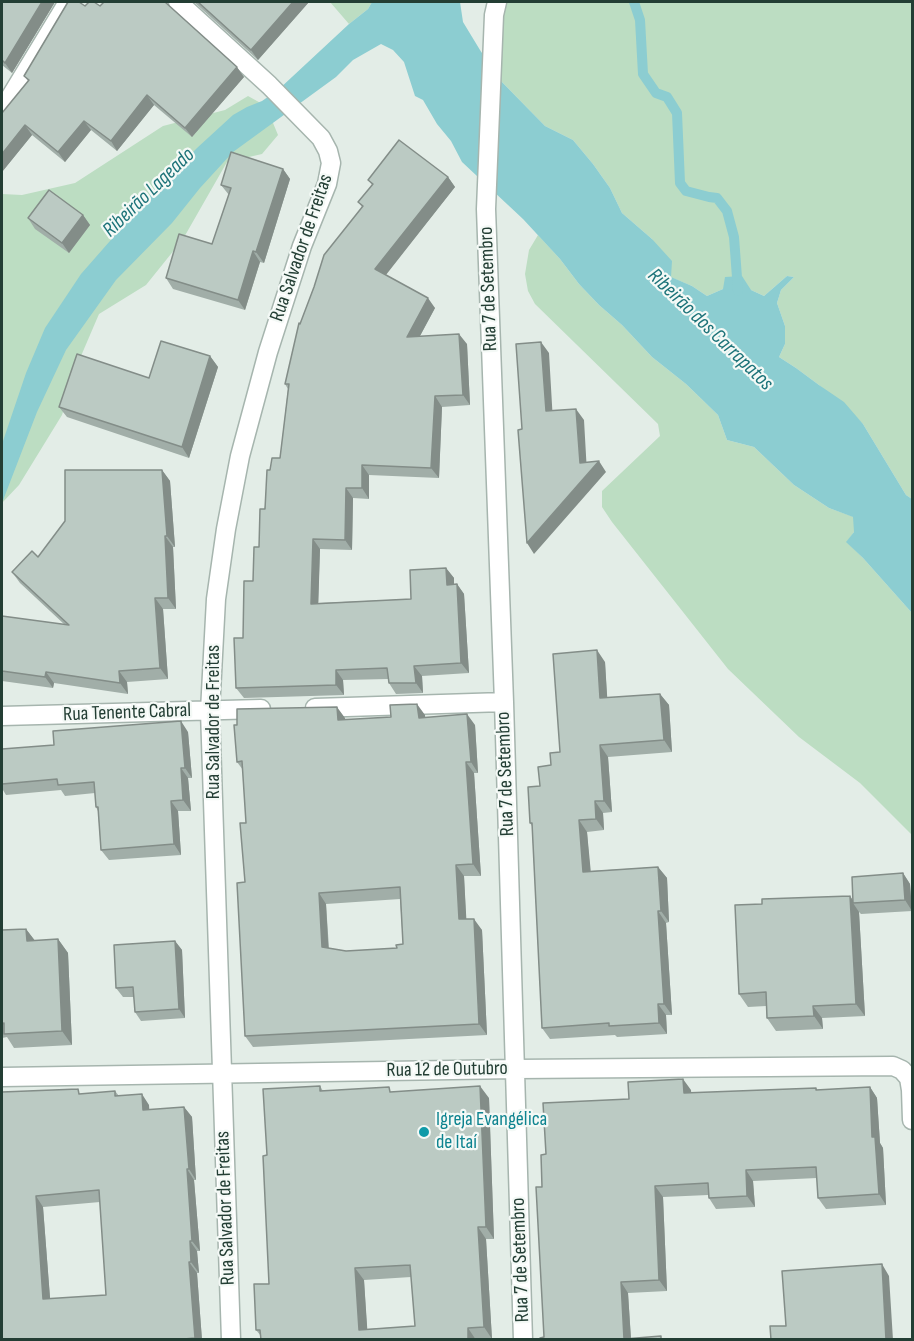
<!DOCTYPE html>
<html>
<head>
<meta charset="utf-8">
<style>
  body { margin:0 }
  #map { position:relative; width:914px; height:1341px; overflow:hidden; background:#e3ede7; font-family:"Sofia Sans Condensed",sans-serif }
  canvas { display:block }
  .frame { position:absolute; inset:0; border:3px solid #233e34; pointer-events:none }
</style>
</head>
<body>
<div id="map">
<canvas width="914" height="1341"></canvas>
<div class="frame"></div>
</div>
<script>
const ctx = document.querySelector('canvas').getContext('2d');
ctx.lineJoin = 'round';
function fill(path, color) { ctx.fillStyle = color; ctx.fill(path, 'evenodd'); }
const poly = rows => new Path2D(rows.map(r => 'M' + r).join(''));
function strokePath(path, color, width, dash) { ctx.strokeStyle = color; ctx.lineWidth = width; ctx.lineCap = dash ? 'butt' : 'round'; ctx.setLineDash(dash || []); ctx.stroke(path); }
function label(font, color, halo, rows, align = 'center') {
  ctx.font = font + ' "Sofia Sans Condensed",sans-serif'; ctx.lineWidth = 4.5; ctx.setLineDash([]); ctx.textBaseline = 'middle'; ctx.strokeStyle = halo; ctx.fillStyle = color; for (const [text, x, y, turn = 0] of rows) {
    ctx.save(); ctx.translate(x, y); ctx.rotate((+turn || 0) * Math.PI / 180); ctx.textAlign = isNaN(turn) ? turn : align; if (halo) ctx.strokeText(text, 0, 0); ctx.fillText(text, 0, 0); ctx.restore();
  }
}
fill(poly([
  [330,2,372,2,368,9,349,24],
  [504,2,912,2,912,499,906,495,863,424,819,385,796,368,779,357,785,344,785,326,777,303,781,290,794,277,787,276,764,296,751,290,723,289,707,296,692,286,670,277,652,239,622,213,610,188,593,164,573,140,545,126,499,79],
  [248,96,266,106,278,135,262,154,227,162,183,239,146,285,99,314,78,363,62,415,19,485,2,503,2,194,22,195,75,183,163,126,225,110],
  [538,235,560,259,579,284,599,305,622,325,652,357,686,384,718,415,727,440,754,447,794,485,829,508,854,517,854,532,847,542,863,558,912,613,912,835,860,783,799,737,728,669,612,522,602,507,602,491,660,436,658,424,535,304,528,291,525,274,529,250]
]), '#bcddc2');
fill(poly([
  [372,2,460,2,463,22,480,50,499,79,545,126,573,140,593,164,610,188,622,213,652,239,672,261,671,277,692,286,707,296,723,289,725,277,742,276,751,290,764,296,787,276,794,277,781,290,777,303,785,326,785,344,779,357,796,368,819,385,844,402,863,424,906,495,912,499,912,613,863,558,846,542,854,532,853,517,829,508,794,485,754,447,727,440,718,415,686,384,652,357,622,325,599,305,579,284,560,259,523,219,462,162,451,141,437,124,423,100,415,96,404,62,393,50,381,44,353,60,336,77,233,152,200,188,172,223,116,280,66,350,37,412,2,503,2,444,26,373,45,328,81,274,153,192,197,148,233,115,247,107,262,101,278,90,349,24,368,9]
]), '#8ccdd1');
strokePath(poly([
  [634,2,640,20,643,74,656,93,667,97,677,113,680,183,686,191,709,197,717,198,727,211,734,237,738,291]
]), '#8ccdd1', 10);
const street = poly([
  [178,2,269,85,321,138,328,151,331,163,327,184,302,246,268,352,240,456,226,529,216,599,210,711,231,1340],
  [497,2,494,15,486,209,504,702,523,1340],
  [2,103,8,101,68,2],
  [315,708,504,702],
  [2,716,261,709],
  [2,1077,516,1069,893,1066,902,1070,909,1078,911,1090,912,1120]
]);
strokePath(street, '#a6b5ae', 21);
strokePath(street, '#fff', 18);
fill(poly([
  [2,2,55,2,12,73,2,65],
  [194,2,309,2,258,60],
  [167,4,244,77,192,137,154,105,117,151,91,130,65,162,32,135,2,172,28,81,24,76,85,6,100,6],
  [283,169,290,179,264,263,260,262,245,310,173,289,166,278,212,244,229,195,221,185],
  [448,177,455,187,385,275,435,308,420,336,467,344,470,405,442,407,439,478,369,475,369,499,353,498,352,550,320,549,318,603,411,599,446,568,454,578,454,584,457,584,464,594,469,673,422,676,423,693,396,694,389,683,388,679,343,680,344,695,244,698,236,688,243,638,259,547,270,470,280,458,288,389,285,384,300,324,314,287,362,207,358,202,372,185,368,180],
  [83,215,90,225,69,253,35,229,28,218],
  [210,356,218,367,189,458,67,417,59,407,149,378],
  [162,470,170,481,175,547,173,547,176,609,163,609,168,679,127,682,128,694,54,683,53,688,2,681,2,616,65,625,20,583,12,572,38,557],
  [605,662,607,698,660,694,669,705,672,752,608,757,612,812,603,813,604,830,587,832,590,871,658,867,667,878,669,922,666,923,672,1015,666,1015,667,1034,617,1037,615,1035,550,1039,542,1028,532,826,530,823,540,786,560,752],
  [425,715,425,717,475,725,478,773,474,773,481,876,464,876,466,919,482,930,487,1035,253,1047,245,1036,246,823,243,770,237,762,237,725,345,718,345,720],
  [400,899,403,944,397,948,346,951,329,948,326,904],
  [188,732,192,778,188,778,191,811,178,811,181,855,109,860,101,850,98,811,96,807,95,793,65,796,61,790,6,795,3,790,2,790,2,738,3,749,54,745],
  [903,873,910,884,912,911,861,914,859,912,865,1016,822,1018,823,1029,776,1031,767,1018,766,1006,748,1007,739,994,762,904,853,900],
  [26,929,35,941,58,939,68,953,72,1045,14,1048,7,1037,2,1038,2,930],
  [175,941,182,950,185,1018,141,1021,135,1012,134,997,123,997,116,988],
  [320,1086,323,1091,392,1092,489,1098,494,1239,486,1239,492,1339,261,1340,261,1336,256,1330,269,1284,267,1155],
  [411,1277,415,1326,367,1329,364,1280],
  [870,1087,877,1098,880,1143,883,1148,886,1205,826,1209,818,1198,817,1178,753,1181,755,1207,716,1209,709,1198,708,1195,663,1197,667,1291,628,1293,631,1338,664,1340,544,1337,542,1187,546,1154,629,1099,691,1090,691,1093,816,1088,817,1090],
  [115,1091,119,1096,149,1105,149,1110,184,1107,192,1117,196,1180,194,1180,200,1251,197,1251,199,1273,197,1273,202,1340,2,1340,2,1092,82,1094],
  [100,1202,106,1295,50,1299,43,1207]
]), '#a1aea8');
fill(poly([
  [42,2,55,2,12,73,5,63],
  [293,2,309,2,258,60,251,50],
  [237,67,244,77,192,137,185,128],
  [147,95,154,105,117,151,111,141],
  [84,121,91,130,65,162,58,152],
  [25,125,32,135,2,172,2,154],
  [283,169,290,179,264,263,256,252],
  [448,177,455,187,382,280,375,269],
  [83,215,90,225,69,253,62,243],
  [253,251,260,262,245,310,238,300],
  [428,298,435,308,414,347,407,337],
  [459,334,467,344,470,405,463,395],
  [541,342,549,353,553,422,546,411],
  [210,356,218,367,189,458,182,447],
  [435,396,442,407,439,478,431,468],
  [576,409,584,420,587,473,580,463],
  [599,461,606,472,534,554,527,543],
  [362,465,369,475,369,499,362,488],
  [162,470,170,481,175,547,167,536],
  [346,488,353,498,352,550,345,540],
  [165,536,173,547,176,609,168,598],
  [313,539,320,549,318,614,311,604],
  [446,568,454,578,454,595,447,585],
  [457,584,464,594,469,673,461,663],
  [155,598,163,609,168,679,160,668],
  [597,650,605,662,608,710,600,698],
  [414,666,422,676,423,693,416,683],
  [336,670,343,680,344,695,336,685],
  [119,671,127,682,128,694,120,683],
  [46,672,54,683,53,688,45,677],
  [660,694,669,705,672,752,664,740],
  [417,704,425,715,426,729,419,718],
  [337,707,345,718,346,731,338,720],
  [467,714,475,725,478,773,471,762],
  [181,721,188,732,192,778,185,768],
  [600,745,608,757,612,812,604,801],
  [466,762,474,773,481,876,473,864],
  [181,768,188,778,191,811,183,800],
  [171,801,178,811,181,855,174,844],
  [595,801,603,813,604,830,596,819],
  [579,820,587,832,592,884,583,872],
  [456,865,464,876,467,931,459,919],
  [658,867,667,878,669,922,661,911],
  [903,873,910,884,912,911,905,900],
  [319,893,326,904,329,959,322,947],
  [850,896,855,903,853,903,859,912,865,1016,856,1004],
  [658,911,666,923,672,1015,664,1004],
  [474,919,482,930,487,1035,479,1024],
  [26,929,36,942,27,941],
  [58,939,68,953,72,1045,62,1031],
  [175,941,182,950,185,1018,179,1009],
  [658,1004,666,1015,667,1034,659,1023],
  [813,1006,822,1018,823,1029,814,1016],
  [683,1079,691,1090,692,1104,684,1093],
  [480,1086,489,1098,494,1239,486,1227],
  [870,1087,877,1098,880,1143,883,1148,886,1205,879,1194,872,1137],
  [142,1094,149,1105,150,1121,143,1110],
  [184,1107,192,1117,196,1180,189,1169],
  [187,1169,194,1180,200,1251,192,1241],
  [746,1170,753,1181,755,1207,747,1196],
  [655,1186,663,1197,667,1291,659,1280],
  [36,1196,43,1207,51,1310,43,1299],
  [478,1227,486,1239,492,1339,484,1327],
  [190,1241,197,1251,199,1273,191,1262],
  [189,1262,197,1273,202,1340,197,1340,195,1338],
  [882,1264,889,1276,893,1340,886,1340],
  [355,1268,364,1280,368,1340,359,1330],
  [621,1282,628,1293,631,1340,624,1339],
  [468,1328,476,1340,468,1340]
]), '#838d88');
const building = poly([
  [2,2,42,2,5,63,2,60,2,2],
  [68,2,79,2,85,6,89,2,94,2,100,6,104,2,165,2,237,67,185,128,147,95,111,141,84,121,58,152,25,125,2,154,2,113,29,80,24,76,68,2],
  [198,2,293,2,251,50,198,2],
  [399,140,448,177,375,269,428,298,407,337,459,334,463,395,435,396,431,468,362,465,362,488,346,488,345,540,313,539,311,604,411,599,410,570,446,568,447,585,457,584,461,663,414,666,416,683,389,683,387,668,336,670,336,685,236,688,234,638,243,638,244,581,253,581,254,547,259,547,260,509,265,509,267,470,270,470,272,458,280,458,289,384,285,384,299,323,300,324,314,287,324,255,363,206,358,202,373,184,368,180,399,140],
  [231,152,283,169,256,252,253,251,238,300,166,278,179,234,212,244,231,188,221,185,231,152],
  [49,190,83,215,62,243,28,218,49,190],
  [161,341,210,356,182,447,59,407,77,354,149,378,161,341],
  [541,342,546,411,576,409,580,463,599,461,527,543,518,430,522,429,516,344,541,342],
  [65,470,162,470,167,536,165,536,168,598,155,598,160,668,119,671,120,683,46,672,45,677,2,671,2,616,69,625,12,572,32,551,38,557,65,521,65,470],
  [597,650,600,698,660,694,664,740,600,745,604,801,595,801,596,819,579,820,583,872,658,867,661,911,658,911,664,1004,658,1004,659,1023,609,1026,609,1023,542,1028,532,823,530,823,528,787,540,786,538,767,551,765,550,753,560,752,553,654,597,650],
  [417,704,419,718,467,714,471,762,466,762,473,864,456,865,459,919,474,919,479,1024,245,1036,237,883,245,882,240,823,246,823,242,761,237,762,234,725,237,725,237,709,337,707,338,720,391,717,390,705,417,704],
  [400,887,403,944,396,945,397,948,346,951,322,947,319,893,400,887],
  [181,721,185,768,181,768,183,800,171,801,174,844,101,850,98,807,96,807,94,782,58,785,57,779,2,784,2,749,54,745,53,731,181,721],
  [903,873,905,900,853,903,852,877,903,873],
  [850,896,856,1004,813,1006,814,1016,767,1018,766,992,739,994,735,905,762,904,762,899,850,896],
  [26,929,27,941,58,939,62,1031,4,1034,4,1023,2,1024,2,930,26,929],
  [175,941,179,1009,135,1012,133,987,116,988,114,945,175,941],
  [683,1079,684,1093,816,1088,816,1090,870,1087,872,1137,875,1137,879,1194,818,1198,816,1167,746,1170,747,1196,709,1198,708,1183,655,1186,659,1280,621,1282,624,1339,661,1336,661,1340,540,1340,540,1338,544,1337,536,1187,542,1187,541,1155,546,1154,543,1103,629,1099,628,1082,683,1079],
  [320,1086,320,1091,389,1087,390,1092,480,1086,486,1227,478,1227,484,1327,468,1328,468,1340,261,1340,260,1330,256,1330,254,1284,269,1284,263,1156,267,1155,263,1089,320,1086],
  [410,1265,415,1326,359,1330,355,1268,410,1265],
  [78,1089,79,1094,115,1091,115,1096,142,1094,143,1110,184,1107,189,1169,187,1169,192,1241,190,1241,191,1262,189,1262,195,1338,184,1339,184,1340,2,1340,2,1092,78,1089],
  [99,1190,106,1295,43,1299,36,1196,99,1190],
  [882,1264,886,1340,771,1340,770,1326,786,1326,782,1271,882,1264]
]);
fill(building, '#bbcac3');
strokePath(building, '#838d88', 1.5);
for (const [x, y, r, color] of [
  [424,1132,6,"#0f9aa8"]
]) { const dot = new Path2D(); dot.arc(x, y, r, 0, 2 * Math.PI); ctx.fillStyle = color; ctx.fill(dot); strokePath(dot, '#f4f9f6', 2); }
label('20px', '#233e34', '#f4f9f6', [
  ["Rua Salvador de Freitas",302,248,-71],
  ["Rua 7 de Setembro",489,289,-92],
  ["Rua Tenente Cabral",127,713,-2],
  ["Rua Salvador de Freitas",214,722,-90],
  ["Rua 7 de Setembro",506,774,-92],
  ["Rua 12 de Outubro",447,1070,-1],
  ["Rua Salvador de Freitas",226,1208,-92],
  ["Rua 7 de Setembro",521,1260,-92]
]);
label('20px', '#0d838f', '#f4f9f6', [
  ["Igreja Evangélica",436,1120],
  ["de Itaí",436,1143]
], 'left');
label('italic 21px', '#1d7379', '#f4f9f6', [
  ["Ribeirão Lageado",149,193,-44],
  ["Ribeirão dos Carrapatos",710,330,44]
]);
</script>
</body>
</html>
